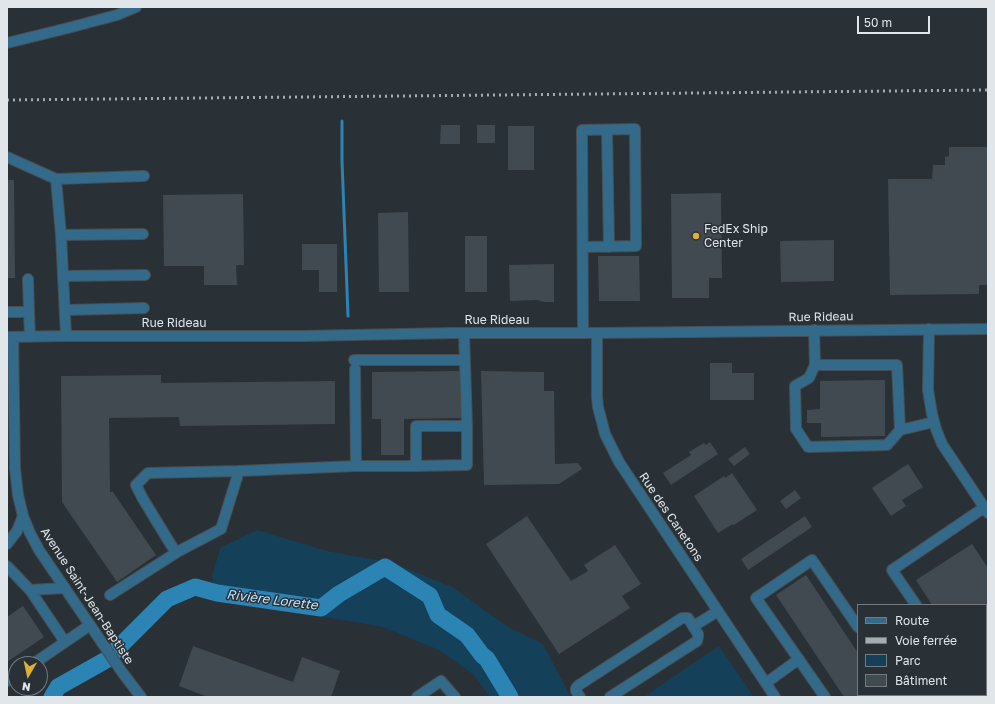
<!DOCTYPE html>
<html>
<head>
<meta charset="utf-8">
<style>
  body { margin:0 }
  #map { position:relative; width:995px; height:704px; overflow:hidden; background:#293137; font-family:"Golos Text",sans-serif }
  canvas { display:block }
  .frame { position:absolute; inset:0; border:8px solid #e1e6ea; pointer-events:none }
  .legend { position:absolute; left:857px; top:604px; width:130px; height:92px; box-sizing:border-box; background:#293137; border:1px solid #73797f; margin:0; padding:5px 7px; list-style:none; font-size:12px; color:#e1e6ea }
  .legend li { display:flex; align-items:center; gap:8px; height:20px }
  .legend b { width:20px; border:1px solid #73797f }
  .north { position:absolute; left:8px; top:656px; width:40px; height:40px; box-sizing:border-box; background:#293137; border:1px solid #73797f; border-radius:50%; rotate:189deg; font-size:11px; font-weight:700; line-height:16px; text-align:center; color:#e1e6ea }
  .north::after { content:''; display:block; margin:auto; width:14px; height:18px; background:#dfb034; clip-path:polygon(50% 0,100% 100%,50% 72%,0 100%) }
  .scale { position:absolute; left:857px; top:16px; width:73px; height:18px; box-sizing:border-box; border:2px solid #e1e6ea; border-top:0; padding-left:5px; font-size:12px; line-height:14px; white-space:nowrap; color:#e1e6ea; -webkit-text-stroke:3px #293137; paint-order:stroke }
</style>
</head>
<body>
<div id="map">
<canvas width="995" height="704"></canvas>
<div class="frame"></div>
<ul class="legend">
<li><b style="height:5px;background:#346a89"></b>Route</li>
<li><b style="height:5px;background:#a6acb0"></b>Voie ferrée</li>
<li><b style="height:11px;background:#144059"></b>Parc</li>
<li><b style="height:11px;background:#414a50"></b>Bâtiment</li>
</ul>
<div class="north">N</div>
<div class="scale">50 m</div>
</div>
<script>
const ctx = document.querySelector('canvas').getContext('2d');
ctx.lineJoin = 'round';
function fill(path, color) { ctx.fillStyle = color; ctx.fill(path, 'evenodd'); }
const poly = rows => new Path2D(rows.map(r => 'M' + r).join(''));
function strokePath(path, color, width, dash) { ctx.strokeStyle = color; ctx.lineWidth = width; ctx.lineCap = dash ? 'butt' : 'round'; ctx.setLineDash(dash || []); ctx.stroke(path); }
function label(font, color, halo, rows, align = 'center') {
  ctx.font = font + ' "Golos Text",sans-serif'; ctx.lineWidth = 3; ctx.setLineDash([]); ctx.textBaseline = 'middle'; ctx.strokeStyle = halo; ctx.fillStyle = color; for (const [text, x, y, turn = 0] of rows) {
    ctx.save(); ctx.translate(x, y); ctx.rotate((+turn || 0) * Math.PI / 180); ctx.textAlign = isNaN(turn) ? turn : align; if (halo) ctx.strokeText(text, 0, 0); ctx.fillText(text, 0, 0); ctx.restore();
  }
}
fill(poly([
  [257,530,327,551,393,563,452,587,508,627,543,644,571,697,490,697,474,675,439,650,383,627,217,599,212,577,220,548],
  [719,646,754,697,644,697]
]), '#144059');
strokePath(poly([
  [342,121,342,161,348,316]
]), '#2c84b4', 3);
strokePath(poly([
  [52,697,58,687,106,660,167,599,195,587,217,593,321,608,339,594,385,567,430,596,438,615,467,635,482,655,487,659,510,697]
]), '#2c84b4', 17);
fill(poly([
  [441,125,460,125,460,144,440,144],
  [477,125,495,125,495,143,477,143],
  [508,126,534,126,534,170,508,170],
  [949,147,988,147,987,285,979,285,979,294,890,295,888,179,932,179,933,165,945,165,945,157,949,156],
  [7,180,14,180,15,278,7,278],
  [721,193,722,278,709,278,709,298,672,298,671,194],
  [243,194,244,265,236,265,237,285,204,285,204,266,164,266,163,195],
  [408,212,409,292,379,292,378,213],
  [465,236,487,236,487,292,465,292],
  [834,240,834,281,781,282,780,241],
  [302,244,337,244,337,292,319,292,319,270,302,270],
  [598,256,639,256,640,301,599,301],
  [554,264,554,302,545,302,537,300,510,301,509,265],
  [710,363,732,363,732,373,754,373,754,400,710,400],
  [461,371,461,418,404,419,404,455,381,455,381,419,372,419,372,372],
  [481,371,544,372,544,391,554,391,555,464,578,463,582,469,559,484,484,485],
  [161,375,161,383,335,381,335,424,180,426,179,417,109,418,110,492,113,492,156,555,117,582,62,502,61,376],
  [885,380,885,436,821,437,821,423,807,423,807,410,820,409,820,381],
  [710,442,718,454,671,485,663,473,691,455,689,452,704,443,706,445],
  [745,447,750,454,734,466,728,459],
  [908,464,923,487,902,500,906,506,891,516,872,488],
  [732,473,757,510,734,525,733,524,718,533,694,496,724,476,725,478],
  [795,490,801,498,786,509,780,501],
  [527,516,571,581,588,571,584,565,615,545,641,584,622,596,630,608,559,654,486,544],
  [805,516,812,527,748,570,741,559],
  [972,544,988,568,988,620,986,617,986,605,978,605,977,604,976,605,932,605,916,580],
  [806,575,858,653,858,695,886,695,887,697,844,697,776,595],
  [23,606,44,637,7,662,7,617],
  [193,646,293,682,302,657,340,671,331,697,208,697,179,686]
]), '#414a50');
const minor = poly([
  [7,43,68,28,117,15,136,7],
  [607,130,609,247],
  [7,157,56,179,61,235,66,336],
  [56,179,144,176],
  [61,235,143,234],
  [583,247,636,246,635,129,582,130,583,332],
  [63,276,145,275],
  [28,279,29,312],
  [65,310,144,308],
  [7,312,29,312,30,337],
  [929,329,928,390,932,414,936,429,942,444,988,513],
  [814,330,815,365,897,365,900,430,934,422],
  [464,333,467,426,416,426,416,466,467,465,467,426],
  [597,333,597,397,598,407,605,434,619,462,775,697],
  [7,337,66,336,302,336,453,333,597,333,988,329],
  [13,337,15,469,18,495,23,516,30,533,39,550,122,672,141,697],
  [354,360,465,360],
  [815,365,809,378,795,386,796,429,808,447,887,445,900,430],
  [355,369,356,466],
  [7,544,17,531,23,516],
  [176,553,143,499,136,485,148,473,239,471],
  [7,566,30,590,65,588],
  [30,590,65,642],
  [110,595,179,551,221,529,239,471,356,466,416,466],
  [916,605,892,570,985,507],
  [694,626,718,611],
  [986,644,988,642],
  [33,664,90,625],
  [986,674,988,677],
  [7,681,16,675],
  [766,683,799,659],
  [905,695,907,697],
  [417,697,441,681,455,697],
  [580,697,576,691,576,688,579,685,682,618,688,618,698,634,698,637,697,641,610,697],
  [825,697,756,598,812,560,858,627]
]);
strokePath(minor, '#464e54', 12);
strokePath(minor, '#346a89', 10);
strokePath(poly([
  [7,100,988,90]
]), '#a6acb0', 3, [2, 4]);
for (const [x, y, r, color] of [
  [696,236,4,"#dfb034"]
]) { const dot = new Path2D(); dot.arc(x, y, r, 0, 2 * Math.PI); ctx.fillStyle = color; ctx.fill(dot); strokePath(dot, '#293137', 1.5); }
label('12px', '#e1e6ea', '#293137', [
  ["FedEx Ship",704,229],
  ["Center",704,243]
], 'left');
label('12px', '#e1e6ea', '#293137', [
  ["Rue Rideau",821,317,-1],
  ["Rue Rideau",497,320],
  ["Rue Rideau",174,323],
  ["Rue des Canetons",671,517,56],
  ["Avenue Saint-Jean-Baptiste",87,596,57]
]);
label('italic 13px', '#bbe3fe', '#293137', [
  ["Rivière Lorette",272,600,7]
]);
</script>
</body>
</html>
